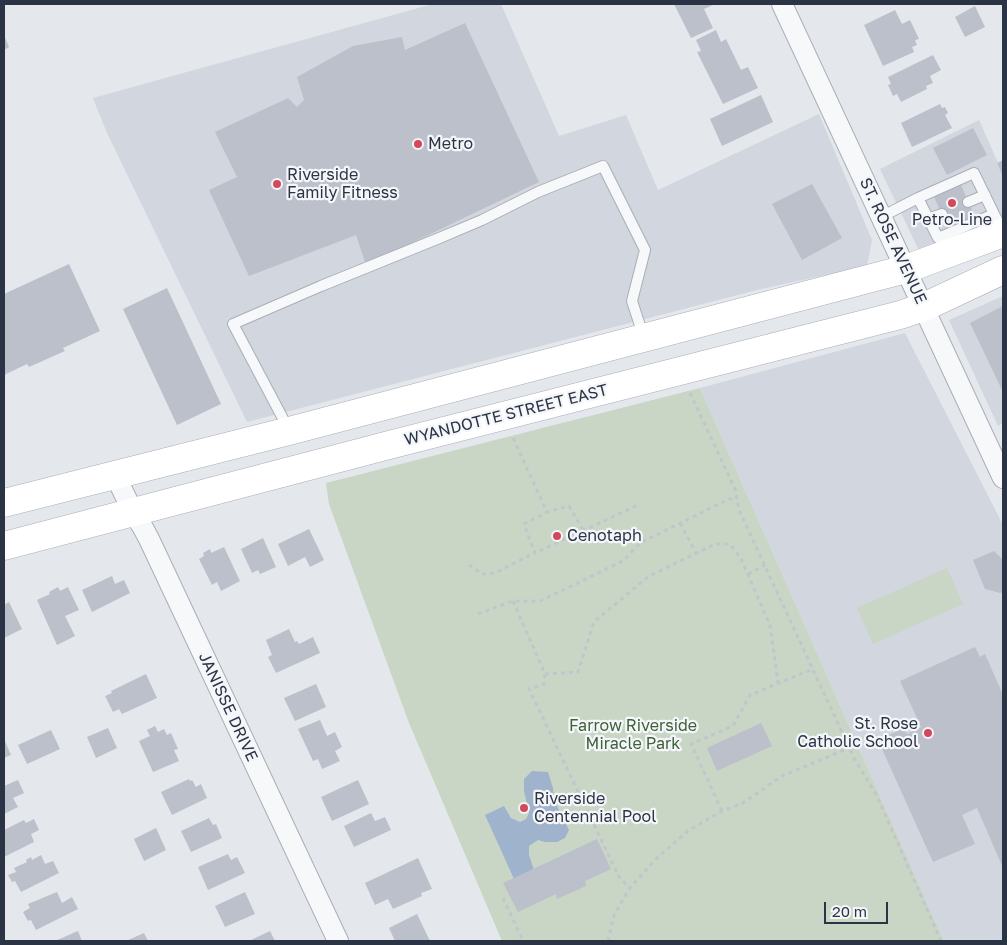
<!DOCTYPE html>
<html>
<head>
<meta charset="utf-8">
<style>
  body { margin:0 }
  #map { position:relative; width:1007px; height:945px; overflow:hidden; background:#e4e7ec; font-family:"Golos Text",sans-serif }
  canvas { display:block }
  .frame { position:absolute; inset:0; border:5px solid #2b3445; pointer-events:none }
  .scale { position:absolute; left:824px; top:902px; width:64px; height:22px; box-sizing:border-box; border:2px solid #2b3445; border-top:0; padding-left:6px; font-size:15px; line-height:18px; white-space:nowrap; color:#2b3445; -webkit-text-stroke:4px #f4f6f9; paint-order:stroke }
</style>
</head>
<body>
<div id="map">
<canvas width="1007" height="945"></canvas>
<div class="frame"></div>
<div class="scale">20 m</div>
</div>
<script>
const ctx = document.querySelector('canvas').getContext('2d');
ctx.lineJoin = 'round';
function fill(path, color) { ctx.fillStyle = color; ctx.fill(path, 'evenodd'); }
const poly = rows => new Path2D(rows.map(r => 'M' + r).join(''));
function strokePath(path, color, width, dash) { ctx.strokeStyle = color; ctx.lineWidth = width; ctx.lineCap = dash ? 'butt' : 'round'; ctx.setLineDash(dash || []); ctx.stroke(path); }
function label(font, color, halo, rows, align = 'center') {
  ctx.font = font + ' "Golos Text",sans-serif'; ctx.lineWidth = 4.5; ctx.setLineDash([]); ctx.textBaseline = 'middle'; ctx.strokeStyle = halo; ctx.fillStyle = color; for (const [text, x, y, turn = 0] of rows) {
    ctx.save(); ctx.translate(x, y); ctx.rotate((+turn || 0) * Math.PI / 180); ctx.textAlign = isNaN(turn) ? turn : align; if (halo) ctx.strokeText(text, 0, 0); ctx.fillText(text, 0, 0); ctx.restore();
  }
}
fill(poly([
  [433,4,501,4,559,136,626,115,658,190,819,114,872,240,867,266,761,289,247,422,107,133,93,98],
  [979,120,1003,174,1003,221,922,257,880,169],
  [1003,296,1003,423,998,426,949,320],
  [905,333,1003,525,1003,941,944,941,700,388]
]), '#d2d6de');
fill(poly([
  [700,388,944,941,502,941,409,723,329,504,326,483],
  [947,568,963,604,873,644,857,608]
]), '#c9d6c5');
fill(poly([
  [532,771,548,772,553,788,554,800,569,830,565,838,557,842,545,842,538,840,529,846,529,855,534,870,514,879,485,815,504,806,511,818,520,822,526,819,529,813,524,791,524,779]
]), '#9fb4cc');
fill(poly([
  [674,4,715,4,704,9,713,28,691,38],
  [975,6,985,27,965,37,955,17],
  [895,10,902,24,910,20,919,39,915,40,917,45,912,47,914,52,883,66,864,25],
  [465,23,539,182,366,265,356,235,249,276,209,190,237,177,215,132,288,98,297,107,304,100,297,77,353,46,402,37,405,50],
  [716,30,721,42,726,39,741,70,748,67,758,88,723,104,697,52,701,51,696,40],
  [4,35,9,47,4,50],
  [933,55,941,70,930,76,933,83,926,86,927,89,901,102,897,94,893,96,888,85,891,84,888,77],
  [761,95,773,122,722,146,710,119],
  [940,104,942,108,945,107,948,113,945,115,952,128,912,147,901,123],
  [973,128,987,155,947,175,933,148],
  [1003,160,1003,176,997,163],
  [812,184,842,238,802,260,772,204],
  [961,185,975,217,948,228,934,197],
  [69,264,100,331,63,348,65,351,29,367,27,364,4,375,4,294],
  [167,288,221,404,177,425,123,309],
  [1003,306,1003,392,970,323],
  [309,529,324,560,310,567,305,557,288,566,278,544],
  [263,538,276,567,260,574,258,570,252,573,241,549],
  [224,547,240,581,221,591,217,582,212,585,199,559,204,556,203,553,210,549,211,553],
  [994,551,1003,560,1003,592,1000,593,985,589,973,560],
  [112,576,115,584,124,580,130,593,92,612,82,590],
  [58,587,60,591,68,587,79,610,65,616,75,636,57,645,37,600,50,594,49,592],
  [9,602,22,629,4,638,4,605],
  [289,629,295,642,297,641,299,644,313,637,320,653,276,673,268,657,272,655,266,640],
  [975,647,980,657,985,654,1003,695,1003,868,977,808,962,815,975,844,933,862,878,740,904,728,907,734,921,727,900,681],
  [146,674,157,698,122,714,119,709,113,712,105,696,112,693,111,691],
  [316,684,326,707,295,721,284,698],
  [320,720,327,736,335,732,342,747,335,751,340,761,322,769,318,759,313,761,298,729],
  [761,723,772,746,717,771,707,748],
  [155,726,158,732,164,729,167,735,171,733,178,749,174,750,179,761,153,772,139,741,150,736,147,730],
  [108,728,117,748,96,758,87,737],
  [51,730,60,749,27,764,18,745],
  [4,739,11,755,4,758],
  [189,779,190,781,192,780,196,787,201,784,207,798,172,815,161,792],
  [18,780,24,793,13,798,18,807,4,814,4,786],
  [358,780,369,804,332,821,321,797],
  [371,813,375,821,385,817,391,830,354,847,344,826],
  [209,818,213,825,216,824,222,838,191,852,181,831],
  [34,819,39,830,31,834,34,842,4,857,4,830,24,820,26,823],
  [156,828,166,850,144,861,134,839],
  [597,839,611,869,585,881,586,886,557,899,556,894,518,912,503,883],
  [228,854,231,860,237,857,245,873,208,890,198,867],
  [41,855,45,864,53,861,59,873,21,892,15,881,12,882,8,875,16,872,14,868,27,862,26,860,31,857,32,860],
  [418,858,432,889,421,893,422,896,393,909,388,899,375,905,365,883],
  [57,892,62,903,72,897,78,909,36,930,31,920,28,921,23,912,30,908,28,904],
  [245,892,255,914,225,927,215,906],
  [417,914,430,941,395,941,389,928],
  [78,931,82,941,55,941],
  [270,931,275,941,249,941],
  [144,933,148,941,126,941]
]), '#bbc0ca');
const lane = poly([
  [918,198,974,173,994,214],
  [968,202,985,195],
  [881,217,918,198,938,238,994,214,1003,231],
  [928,219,942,214],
  [289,430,233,324,321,286,437,239,482,220,538,192,603,166,645,250,632,301,644,338]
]);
const street = poly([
  [782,4,1003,478],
  [115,475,133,512,142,526,149,539,338,941]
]);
const secondary = poly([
  [4,503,289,431,906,269,1003,233],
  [4,546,393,444,900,315,924,307,1003,270]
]);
strokePath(lane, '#a9aeb7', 12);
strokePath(street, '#a9aeb7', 22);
strokePath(secondary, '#a9aeb7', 29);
strokePath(poly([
  [690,393,735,489,739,510,854,758,877,796,941,941],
  [513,438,547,512,569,506,583,530,535,553,524,524,547,512],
  [680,523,696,553],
  [582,531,640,504],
  [469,565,482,574,495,573,536,552],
  [748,574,765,565],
  [513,601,545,674,544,684,529,689,619,877,630,888],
  [478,614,513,601,540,601,623,561,640,543,729,499,737,499],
  [545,674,578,672,594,622,649,576,715,544,730,544,741,559,770,625,778,683],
  [722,811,691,744,733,726,750,695,813,669],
  [503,898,523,941],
  [608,941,614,915,630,888,658,857,688,831,722,811,743,803,782,776,849,748]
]), '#c2c5cb', 3, [4, 4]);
strokePath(lane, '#f7f8fa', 10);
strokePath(street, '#f7f8fa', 20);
strokePath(secondary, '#fff', 28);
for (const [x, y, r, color] of [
  [418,144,5,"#d1495b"],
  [277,184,5,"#d1495b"],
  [952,203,5,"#d1495b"],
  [557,536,5,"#d1495b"],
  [928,733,5,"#d1495b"],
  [524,808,5,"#d1495b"]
]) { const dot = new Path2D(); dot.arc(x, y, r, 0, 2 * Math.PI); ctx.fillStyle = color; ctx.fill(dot); strokePath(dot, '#f4f6f9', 2); }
label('16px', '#2b3445', '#f4f6f9', [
  ["Metro",428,144],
  ["Riverside",287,175],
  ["Family Fitness",287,193],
  ["Petro-Line",952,220,"center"],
  ["Cenotaph",567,536],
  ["St. Rose",918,724,"right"],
  ["Catholic School",918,742,"right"],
  ["Riverside",534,799],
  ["Centennial Pool",534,817]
], 'left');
label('16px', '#2b3445', '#f4f6f9', [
  ["ST. ROSE AVENUE",893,241,65],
  ["WYANDOTTE STREET EAST",506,415,-14],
  ["JANISSE DRIVE",228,707,65]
]);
label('16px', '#3f6138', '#f4f6f9', [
  ["Farrow Riverside",633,726],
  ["Miracle Park",633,744]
]);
</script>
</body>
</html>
